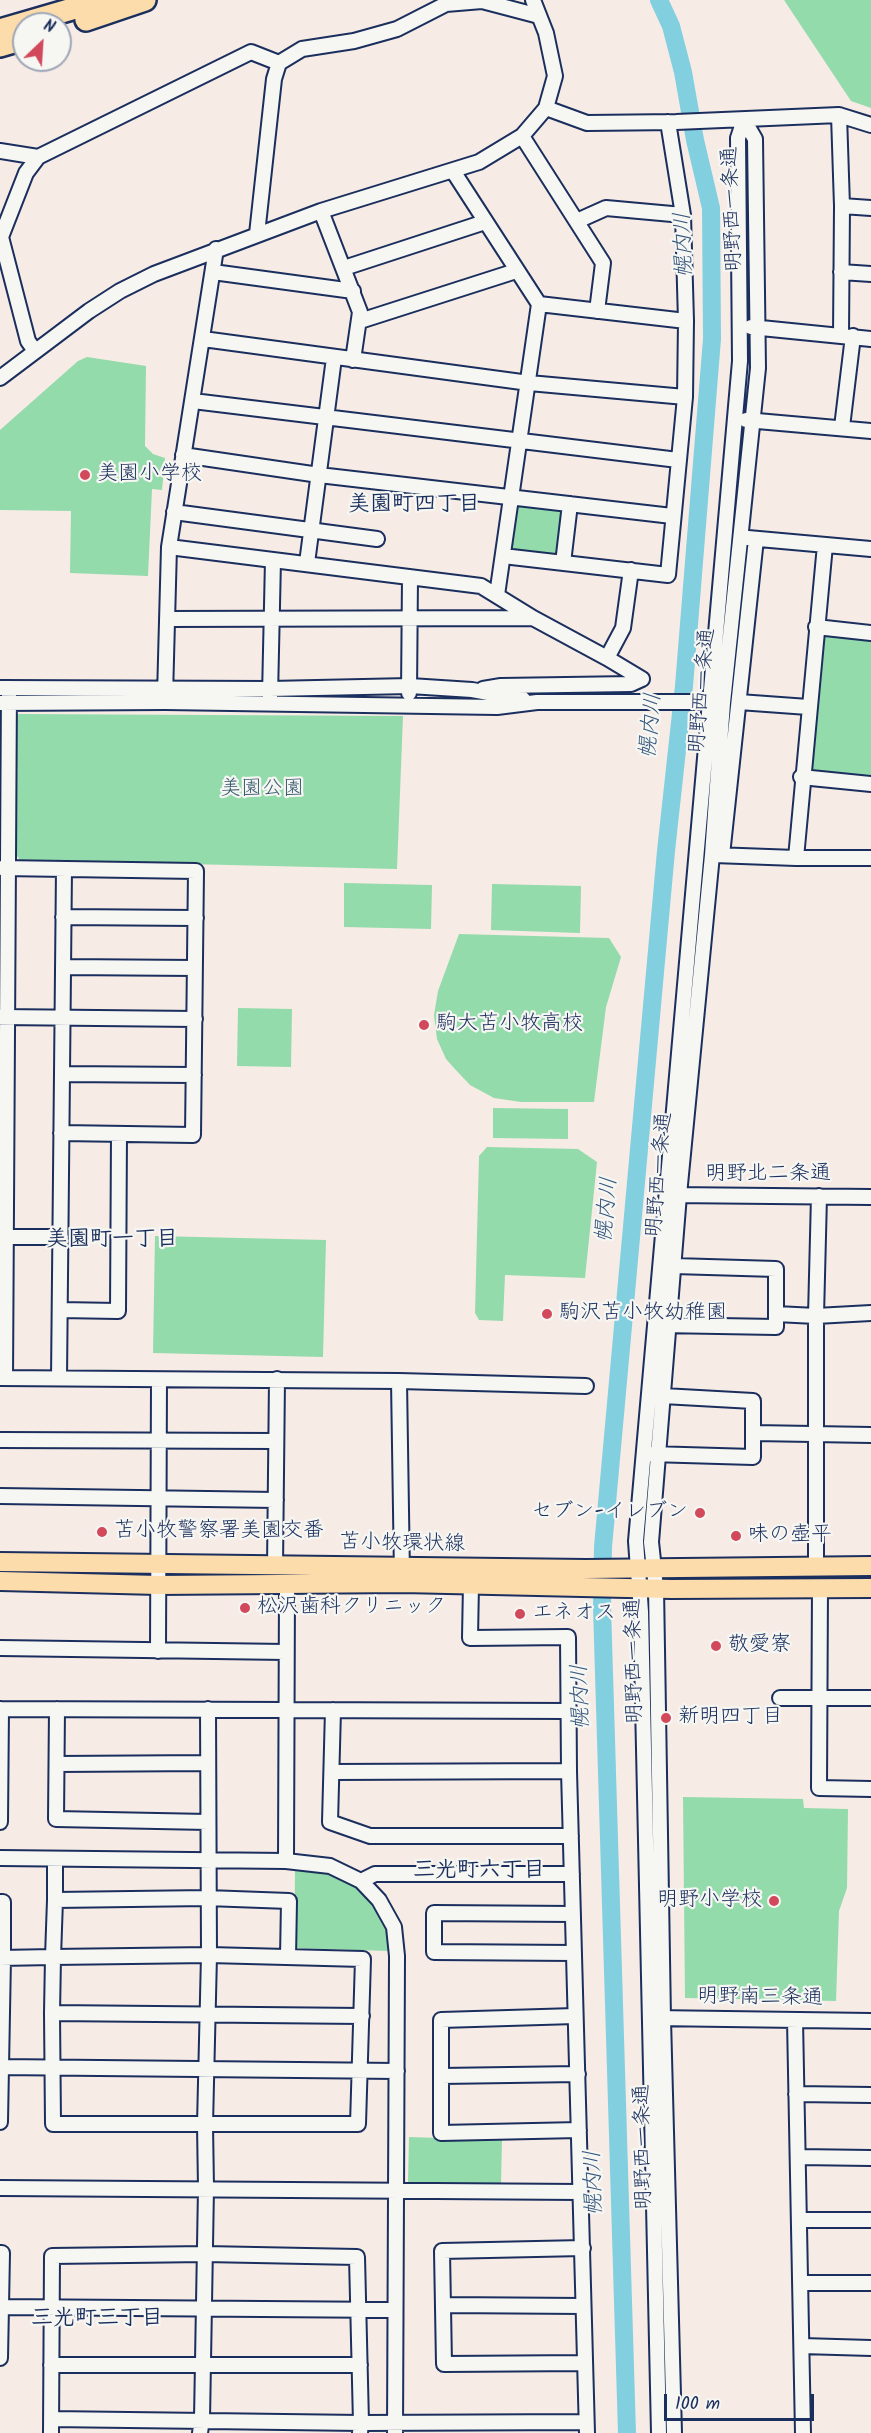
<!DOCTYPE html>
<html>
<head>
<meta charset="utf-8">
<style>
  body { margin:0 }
  #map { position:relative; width:871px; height:2433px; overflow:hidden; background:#f7ebe6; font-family:Kalam,sans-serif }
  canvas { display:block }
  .north { position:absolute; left:12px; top:12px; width:60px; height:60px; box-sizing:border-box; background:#f6f6f2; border:2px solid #9ea6b7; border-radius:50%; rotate:25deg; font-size:16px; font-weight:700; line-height:24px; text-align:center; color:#1b2f5e }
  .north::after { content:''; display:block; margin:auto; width:21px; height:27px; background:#d1495b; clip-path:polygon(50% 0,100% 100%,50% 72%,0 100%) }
  .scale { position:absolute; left:664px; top:2394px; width:150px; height:27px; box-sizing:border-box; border:3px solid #1b2f5e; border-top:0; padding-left:8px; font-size:18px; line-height:21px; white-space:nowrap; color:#1b2f5e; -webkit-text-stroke:4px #f6f6f2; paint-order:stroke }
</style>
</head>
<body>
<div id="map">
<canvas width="871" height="2433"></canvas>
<div class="north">N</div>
<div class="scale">100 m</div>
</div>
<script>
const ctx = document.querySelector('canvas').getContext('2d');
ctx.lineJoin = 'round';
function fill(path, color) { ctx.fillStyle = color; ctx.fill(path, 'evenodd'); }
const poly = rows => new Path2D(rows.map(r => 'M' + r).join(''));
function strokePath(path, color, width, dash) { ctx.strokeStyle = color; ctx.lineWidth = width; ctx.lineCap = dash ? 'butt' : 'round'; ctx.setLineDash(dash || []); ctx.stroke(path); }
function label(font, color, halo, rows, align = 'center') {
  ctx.font = font + ' Kalam,"Klee One",sans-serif'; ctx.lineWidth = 4.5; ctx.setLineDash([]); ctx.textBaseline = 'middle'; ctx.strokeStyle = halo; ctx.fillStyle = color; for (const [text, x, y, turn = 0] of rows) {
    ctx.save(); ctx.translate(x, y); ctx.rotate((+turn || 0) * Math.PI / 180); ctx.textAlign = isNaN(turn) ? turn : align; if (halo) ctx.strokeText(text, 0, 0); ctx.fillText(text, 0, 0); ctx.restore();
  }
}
fill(poly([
  [784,0,871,0,871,108,851,101],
  [87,357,146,366,145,446,153,454,165,458,162,490,152,489,148,576,70,573,71,511,0,510,0,430,78,361],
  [511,496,570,504,563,563,503,556],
  [823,633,871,638,871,779,810,774],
  [17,714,403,716,397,869,20,860,17,856],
  [344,883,432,885,431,929,344,927],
  [492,884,581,886,580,933,491,930],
  [459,934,609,938,621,957,606,1007,594,1102,521,1102,494,1098,470,1085,454,1068,446,1059,437,1039,434,1015,438,991],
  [238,1008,292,1009,291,1067,237,1066],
  [493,1108,568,1109,568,1139,493,1138],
  [487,1147,578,1149,597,1162,585,1278,505,1275,503,1321,479,1320,475,1313,479,1156],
  [155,1236,326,1240,323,1357,153,1353],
  [683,1797,803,1799,804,1808,848,1809,847,1888,839,1911,836,2001,685,1998],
  [295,1871,329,1872,355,1885,372,1902,388,1931,389,1951,294,1948],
  [409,2137,502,2140,501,2185,408,2182]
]), '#93dbaa');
strokePath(poly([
  [627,2433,602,1607,603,1547,666,851,684,686,712,339,711,208,695,140,683,72,671,26,659,0]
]), '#82cfe0', 18);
const minor = poly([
  [546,108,587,123,676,122,839,115,871,125],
  [839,115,842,206,841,335],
  [522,136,603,263,597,311],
  [0,151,38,157],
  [453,171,539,304,497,595],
  [842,206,871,208],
  [321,211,360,312,353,360],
  [577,221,606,208,683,215],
  [257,234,274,79,279,63,302,49,354,41,397,29,446,4,482,1,539,16],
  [344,268,485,222],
  [213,272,353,291],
  [841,272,871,274],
  [539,304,686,321],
  [360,321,516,271],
  [751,327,871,339],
  [203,339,529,383,685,397],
  [35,351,28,341,1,237,26,173,38,157,251,52,279,63],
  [0,378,89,311,120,291,154,274,321,211,479,162,522,136,546,108,555,76,546,33,533,0],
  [193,401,678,460],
  [746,420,871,431],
  [842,427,853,336],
  [183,455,319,475,672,516],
  [174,512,377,539],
  [748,538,871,549],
  [169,547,481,586,533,618,607,658,642,679],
  [503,556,668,575,685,397,686,321,683,215,668,122],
  [307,563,334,358],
  [563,563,570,504],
  [167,619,533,618],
  [816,627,871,633],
  [607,658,623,628,631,570],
  [0,688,270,689,410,686,472,690,523,699],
  [483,689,501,686,631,684,642,679],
  [409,693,410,577],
  [165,696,169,547,216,249],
  [270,696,273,560],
  [739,702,808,707],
  [0,703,165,702,497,707,537,702,717,702],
  [801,777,871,784],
  [714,855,796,858,871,858],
  [722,855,756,539],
  [796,858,825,545],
  [2,868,196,871,193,1135,61,1133],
  [63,917,196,918],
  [63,967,195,968],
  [0,1017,195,1019],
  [62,1074,194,1075],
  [672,1195,871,1197],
  [0,1237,61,1237],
  [60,1310,118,1311,119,1134],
  [776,1314,816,1316,871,1313],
  [661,1325,776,1327,776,1269,674,1266],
  [0,1378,399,1381,586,1386],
  [5,1378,9,688],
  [59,1378,64,869],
  [399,1381,402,1575],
  [754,1433,871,1435],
  [0,1440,276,1441],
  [650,1454,753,1457,753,1401,663,1396],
  [0,1496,276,1500],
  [816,1566,816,1316,819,1196],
  [275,1567,277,1379],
  [471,1584,470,1638,568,1637,569,1771,587,2433],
  [820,1587,819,1788,871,1789],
  [0,1648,286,1652],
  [158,1651,159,1380],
  [780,1698,871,1698],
  [0,1709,568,1711],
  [57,1709,56,1819,208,1822],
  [333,1710,330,1822,370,1836,571,1836],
  [57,1764,208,1763],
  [332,1772,569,1771],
  [0,1822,1,1709],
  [0,1858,286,1861,330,1866,361,1881,379,1900,394,1927,397,1956,395,2433],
  [286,1861,287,1586],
  [361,1881,375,1874,572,1874],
  [55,1900,207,1898,289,1901,288,1957],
  [0,1902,3,1902,3,1958,0,2122],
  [573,1914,434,1913,434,1952,574,1953],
  [0,1958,53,1957,209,1955,363,1959,358,2124,53,2124,52,2013,53,1957,55,1900,55,1859],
  [52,2013,362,2016],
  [575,2016,441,2020,441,2133,579,2130],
  [654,2018,871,2021],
  [795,2020,803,2433],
  [0,2067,397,2071],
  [441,2076,578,2074],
  [796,2094,871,2095],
  [798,2157,871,2158],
  [0,2188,580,2192],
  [799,2220,871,2220],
  [583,2248,442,2251,444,2364,585,2363],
  [0,2253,2,2253,0,2358],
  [800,2283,871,2283],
  [443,2305,583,2306],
  [0,2307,394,2310],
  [802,2346,871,2348],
  [51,2365,360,2365],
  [51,2419,361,2423,586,2422],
  [51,2433,52,2256,205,2254,357,2257,361,2423,360,2433],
  [200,2433,202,2419,206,2188,205,2125,209,1955,208,1709],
  [659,2433,641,1612,636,1541,740,361,738,138,744,120],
  [674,2433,663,2019,656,1588,651,1542,679,1195,712,855,723,703,758,368,755,139,744,120]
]);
const major = poly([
  [0,1562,586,1569,871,1566],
  [0,1581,158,1585,403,1583,671,1589,871,1588]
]);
const highway = poly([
  [86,20,145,0],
  [0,30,103,0],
  [0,46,24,39]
]);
strokePath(minor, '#1b2f5e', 18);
strokePath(major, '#1b2f5e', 22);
strokePath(highway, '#1b2f5e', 26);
strokePath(minor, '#f6f6f2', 14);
strokePath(major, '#fddcac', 18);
strokePath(highway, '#fddcac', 21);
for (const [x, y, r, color] of [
  [85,475,6,"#d1495b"],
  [424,1025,6,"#d1495b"],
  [547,1314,6,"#d1495b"],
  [700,1513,6,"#d1495b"],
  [102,1532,6,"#d1495b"],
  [736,1536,6,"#d1495b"],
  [245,1608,6,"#d1495b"],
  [520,1614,6,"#d1495b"],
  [716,1646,6,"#d1495b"],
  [666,1718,6,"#d1495b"],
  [774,1901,6,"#d1495b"]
]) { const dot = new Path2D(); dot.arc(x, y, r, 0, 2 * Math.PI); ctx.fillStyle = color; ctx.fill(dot); strokePath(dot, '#f6f6f2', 2); }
label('21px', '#1b2f5e', '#f6f6f2', [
  ["明野西一条通",734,209,-92],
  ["明野西一条通",704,691,-85],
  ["明野西一条通",661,1175,-85],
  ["明野北二条通",768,1175],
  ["苫小牧環状線",402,1545,1],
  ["明野西一条通",636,1661,-91],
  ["明野南三条通",760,1999,1],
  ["明野西一条通",645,2147,-91]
]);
label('21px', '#1b2f5e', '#f6f6f2', [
  ["美園小学校",97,475],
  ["駒大苫小牧高校",436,1025],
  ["駒沢苫小牧幼稚園",559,1314],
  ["セブン-イレブン",688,1513,"right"],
  ["苫小牧警察署美園交番",114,1532],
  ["味の壺平",748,1536],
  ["松沢歯科クリニック",257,1608],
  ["エネオス",532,1614],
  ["敬愛寮",728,1646],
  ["新明四丁目",678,1718],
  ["明野小学校",762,1901,"right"]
], 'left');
label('21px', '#395a71', '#f6f6f2', [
  ["美園公園",262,790]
]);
label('italic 22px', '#35577e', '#f6f6f2', [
  ["幌内川",686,245,-92],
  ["幌内川",653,726,-85],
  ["幌内川",609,1210,-85],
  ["幌内川",583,1697,-92],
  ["幌内川",596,2183,-92]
]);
label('bold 22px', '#1b2f5e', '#f6f6f2', [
  ["美園町四丁目",414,506],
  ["美園町一丁目",112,1241],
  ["三光町六丁目",479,1872],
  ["三光町三丁目",97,2320]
]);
</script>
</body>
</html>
